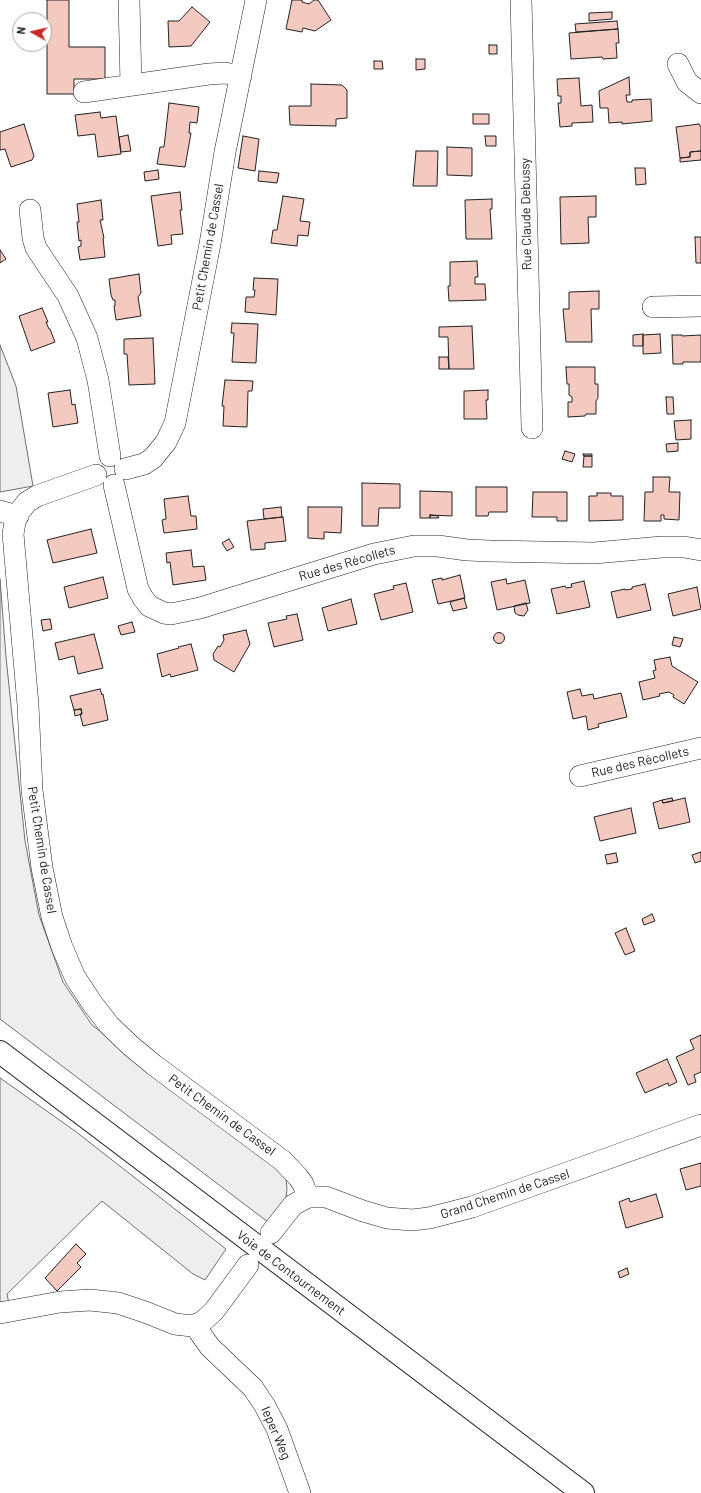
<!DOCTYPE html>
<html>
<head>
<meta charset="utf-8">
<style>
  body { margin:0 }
  #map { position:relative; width:701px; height:1493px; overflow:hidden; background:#fff; font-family:Barlow,sans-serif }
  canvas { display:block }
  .north { position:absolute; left:12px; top:12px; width:40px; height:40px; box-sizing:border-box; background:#fff; border:1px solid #a7a7a7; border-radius:50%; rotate:278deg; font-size:11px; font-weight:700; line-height:16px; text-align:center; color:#222 }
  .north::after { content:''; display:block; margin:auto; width:14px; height:18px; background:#c62828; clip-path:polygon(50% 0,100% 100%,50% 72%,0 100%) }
</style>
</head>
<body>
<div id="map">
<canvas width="701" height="1493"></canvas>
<div class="north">N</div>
</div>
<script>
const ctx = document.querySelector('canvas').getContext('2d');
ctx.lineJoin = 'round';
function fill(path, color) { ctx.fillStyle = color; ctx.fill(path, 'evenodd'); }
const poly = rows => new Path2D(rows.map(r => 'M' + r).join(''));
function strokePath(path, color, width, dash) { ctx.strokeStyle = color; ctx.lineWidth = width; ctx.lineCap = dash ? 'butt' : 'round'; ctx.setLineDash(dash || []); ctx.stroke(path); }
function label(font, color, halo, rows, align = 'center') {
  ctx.font = font + ' Barlow,sans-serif'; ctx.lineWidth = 3; ctx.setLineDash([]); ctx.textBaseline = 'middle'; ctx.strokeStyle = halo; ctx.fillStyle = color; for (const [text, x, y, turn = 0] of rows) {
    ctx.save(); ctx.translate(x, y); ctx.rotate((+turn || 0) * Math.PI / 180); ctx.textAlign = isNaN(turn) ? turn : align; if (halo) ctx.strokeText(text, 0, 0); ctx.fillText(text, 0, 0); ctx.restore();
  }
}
const green = poly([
  [0,345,16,386,33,486,0,492,0,345],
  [0,579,6,657,25,841,39,915,63,982,92,1025,278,1167,286,1178,287,1189,286,1198,268,1222,0,1019,0,579],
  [0,1078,75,1131,226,1249,205,1280,193,1274,102,1201,7,1294,9,1303,0,1305,0,1078]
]);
fill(green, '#eee');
strokePath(green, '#6f6f6f', 1);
const building = poly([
  [47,0,69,0,69,47,105,47,105,79,74,79,74,94,47,94,47,0],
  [292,0,302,0,302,2,309,4,314,0,318,0,331,20,315,31,303,28,302,32,286,29,292,0],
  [192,7,210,22,191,46,169,47,168,21,179,21,192,7],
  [612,12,612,19,589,21,589,13,612,12],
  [617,21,618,29,576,32,575,24,617,21],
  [618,29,619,43,616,43,617,58,603,59,602,57,571,59,569,33,618,29],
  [489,45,497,45,497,54,489,54,489,45],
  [416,59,425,59,425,69,416,70,416,59],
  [374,61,382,61,383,69,374,69,374,61],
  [629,77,630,95,626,95,627,102,632,102,632,100,651,99,652,121,622,124,622,122,609,123,608,108,600,108,599,91,629,77],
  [579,78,581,106,592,105,593,122,572,123,572,126,560,127,558,103,561,103,561,96,558,96,557,79,579,78],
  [311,84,342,85,347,90,347,118,336,119,336,126,290,125,289,106,311,106,311,84],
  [169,103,199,107,197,123,190,122,189,133,191,133,185,167,157,164,160,147,164,147,169,103],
  [100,112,101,118,116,116,121,154,98,157,95,134,78,136,75,115,100,112],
  [473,114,489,114,489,124,473,124,473,114],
  [24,124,34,156,32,160,11,167,5,149,0,150,0,132,24,124],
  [699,124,700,126,701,126,701,151,690,152,690,157,680,158,676,127,699,124],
  [128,135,131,151,121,152,119,137,128,135],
  [243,136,259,139,255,171,238,168,243,136],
  [485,136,496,136,496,146,486,146,485,136],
  [447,147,472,148,472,176,447,175,447,147],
  [416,151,438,151,437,186,413,186,416,151],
  [701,151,701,160,680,162,680,158,690,157,690,152,701,151],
  [635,168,645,168,646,184,636,185,635,168],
  [158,170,159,179,145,181,144,172,158,170],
  [259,171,279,173,277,183,258,181,259,171],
  [180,192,182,210,180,210,183,234,171,235,172,244,158,246,151,196,180,192],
  [283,196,304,199,300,221,310,222,308,236,298,235,297,246,271,243,273,230,277,230,283,196],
  [596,196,596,217,588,217,589,243,561,244,560,197,596,196],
  [492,199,492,209,490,209,492,239,466,239,465,200,492,199],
  [101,200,103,220,100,220,104,238,103,238,105,257,80,260,78,247,81,246,81,240,79,241,77,222,79,222,77,204,101,200],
  [695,237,701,237,701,263,696,263,695,237],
  [0,250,6,259,0,263,0,250],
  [477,261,478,277,475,277,475,284,485,284,486,300,449,301,448,286,450,286,450,262,477,261],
  [139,274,141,293,138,297,141,316,116,320,114,306,115,306,115,300,113,300,111,295,109,279,139,274],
  [254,278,278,279,276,315,245,312,246,297,254,297,255,290,253,290,254,278],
  [599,291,599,309,591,309,592,342,566,342,563,309,569,309,569,292,599,291],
  [42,308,48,322,46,322,49,329,50,329,55,342,31,351,19,316,42,308],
  [232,323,258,324,256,363,232,362,234,333,231,333,232,323],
  [472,326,474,369,449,369,448,337,439,337,439,327,472,326],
  [643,334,643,346,633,346,633,335,643,334],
  [660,334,661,353,643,354,643,335,660,334],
  [672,335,682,335,682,336,701,335,701,362,683,362,683,364,673,364,672,335],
  [153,338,155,384,129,385,127,354,124,354,124,339,153,338],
  [439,357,448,357,449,369,439,369,439,357],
  [566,367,595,367,595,384,598,384,598,398,596,401,596,414,586,414,585,416,568,417,568,402,572,402,572,397,569,395,569,384,567,384,566,367],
  [225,380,253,381,252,391,248,391,247,427,223,426,224,406,222,406,225,380],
  [70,390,72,405,75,404,78,423,53,427,48,393,70,390],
  [488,390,488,400,486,400,487,419,464,419,464,391,488,390],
  [666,397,673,397,674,414,667,414,666,397],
  [691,420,691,439,676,440,674,421,691,420],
  [678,443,678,451,667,452,666,444,678,443],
  [565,451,575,454,572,462,562,459,565,451],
  [583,454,592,454,592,456,584,456,583,454],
  [584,456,592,456,592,467,583,467,584,456],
  [653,477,670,477,669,492,680,492,679,520,664,519,664,515,661,515,661,521,644,521,645,492,653,492,653,477],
  [362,483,400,484,400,508,379,508,378,526,362,526,362,483],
  [476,487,507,487,507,512,489,512,488,516,476,516,476,487],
  [420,491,452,492,452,516,430,515,430,518,420,518,420,491],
  [533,492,567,492,567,521,557,521,557,517,532,517,533,492],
  [597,493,611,493,611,496,623,496,623,520,589,521,589,496,597,496,597,493],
  [188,496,191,516,196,516,197,529,164,533,162,520,166,519,164,499,188,496],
  [281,507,282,517,264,519,263,509,281,507],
  [308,507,342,507,341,533,324,532,324,539,308,538,308,507],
  [430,515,438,516,439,518,430,518,430,515],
  [283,517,286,541,265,543,265,549,251,550,247,521,283,517],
  [91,529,97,553,53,563,47,540,91,529],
  [229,539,234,547,227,551,222,543,229,539],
  [191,550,193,567,204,566,206,580,173,585,170,562,167,563,166,553,191,550],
  [460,575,465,598,438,604,432,580,442,578,442,580,460,575],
  [103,577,108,598,69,608,64,587,103,577],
  [506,579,507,584,525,580,530,603,497,610,491,582,506,579],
  [584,581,590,607,557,614,551,589,565,586,566,588,572,587,571,584,584,581],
  [406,583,413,612,381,620,374,594,394,589,393,586,406,583],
  [645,584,651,610,617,618,611,592,625,589,625,590,632,589,632,587,645,584],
  [697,587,701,609,673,616,668,594,697,587],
  [464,598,467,608,453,611,450,602,464,598],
  [351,599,357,624,328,631,322,608,351,599],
  [526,603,528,610,524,616,518,615,515,613,514,606,526,603],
  [297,614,303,640,274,647,268,623,287,619,286,616,297,614],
  [50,619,52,629,43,631,41,620,50,619],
  [132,622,135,632,121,635,118,626,132,622],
  [246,630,250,644,234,672,214,660,213,654,218,646,220,647,224,640,223,635,246,630],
  '493.5 638a5.5 5.5 0 1 1 11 0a5.5 5.5 0 1 1-11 0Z',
  [94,634,103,668,78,674,74,656,59,660,55,643,94,634],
  [674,637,683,639,680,647,672,645,674,637],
  [191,644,198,670,171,677,170,674,162,677,157,654,179,648,178,647,191,644],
  [670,657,672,666,698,682,684,704,673,697,674,695,669,692,659,694,660,696,643,700,639,682,655,678,653,671,656,670,654,660,670,657],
  [100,689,102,695,103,694,108,720,83,726,80,714,82,714,81,709,74,710,70,696,100,689],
  [580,689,582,696,593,694,594,699,621,693,627,717,598,724,599,727,588,730,586,716,573,719,567,692,580,689],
  [81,709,82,714,75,716,74,710,81,709],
  [672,798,673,801,663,803,662,800,672,798],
  [685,798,690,822,659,829,653,803,662,800,663,803,685,798],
  [631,808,636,833,600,841,594,817,631,808],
  [701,852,701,861,695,863,692,855,701,852],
  [616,853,618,862,607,864,605,855,616,853],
  [652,914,655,921,644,925,642,919,652,914],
  [626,928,635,951,625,955,615,933,626,928],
  [701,1035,701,1072,694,1075,696,1082,688,1085,676,1057,694,1049,690,1040,701,1035],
  [667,1059,677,1082,669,1086,668,1083,645,1093,636,1073,667,1059],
  [701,1163,701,1186,686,1190,680,1169,701,1163],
  [656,1194,663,1217,626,1228,619,1202,629,1198,630,1202,656,1194],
  [76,1244,86,1254,77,1263,81,1267,57,1291,45,1278,76,1244],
  [627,1268,629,1274,620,1278,618,1272,627,1268]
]);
fill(building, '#f3c9c0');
strokePath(building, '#222', 1);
const minor = poly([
  [129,0,131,85],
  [521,0,532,428],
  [678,64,687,82,701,93],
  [84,92,209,74,225,73,241,76],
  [30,210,33,238,36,248,68,296,87,338,98,380,110,456],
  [653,307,701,306],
  [125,469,144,464,153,458,166,442,175,423,210,244,225,152,256,0],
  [96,475,37,496,27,502,20,511,15,522,13,534,28,705,32,790,42,868,52,917,62,947,75,977,92,1003,109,1025,131,1046,154,1065,283,1161,298,1177,303,1184,308,1197],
  [114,485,138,589,143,598,149,606,164,613,171,614,200,608,374,554,414,546,438,546,467,550,490,551,594,553,662,547,684,547,701,550],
  [0,511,18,516],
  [580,776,701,748],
  [271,1233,293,1205,308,1197,326,1197,363,1211,387,1218,412,1220,429,1218,472,1207,701,1125],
  [0,1313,60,1302,90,1300,118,1303,145,1312,175,1324,192,1326,202,1322,214,1311,248,1265],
  [198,1324,200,1333,210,1347,253,1388,265,1406,277,1429,300,1493]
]);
const highway = poly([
  [0,1052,583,1493]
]);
strokePath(minor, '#222', 22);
strokePath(highway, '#222', 24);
strokePath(minor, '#fff', 21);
strokePath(highway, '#fff', 22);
label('13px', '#222', '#fff', [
  ["Rue Claude Debussy",526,214,-91],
  ["Petit Chemin de Cassel",208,247,-80],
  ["Rue des Récollets",347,563,-16],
  ["Rue des Récollets",640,762,-13],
  ["Petit Chemin de Cassel",42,850,81],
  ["Petit Chemin de Cassel",222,1115,36],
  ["Grand Chemin de Cassel",505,1194,-18],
  ["Voie de Contournement",291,1273,37],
  ["Ieper Weg",276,1433,67]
]);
</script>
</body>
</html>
